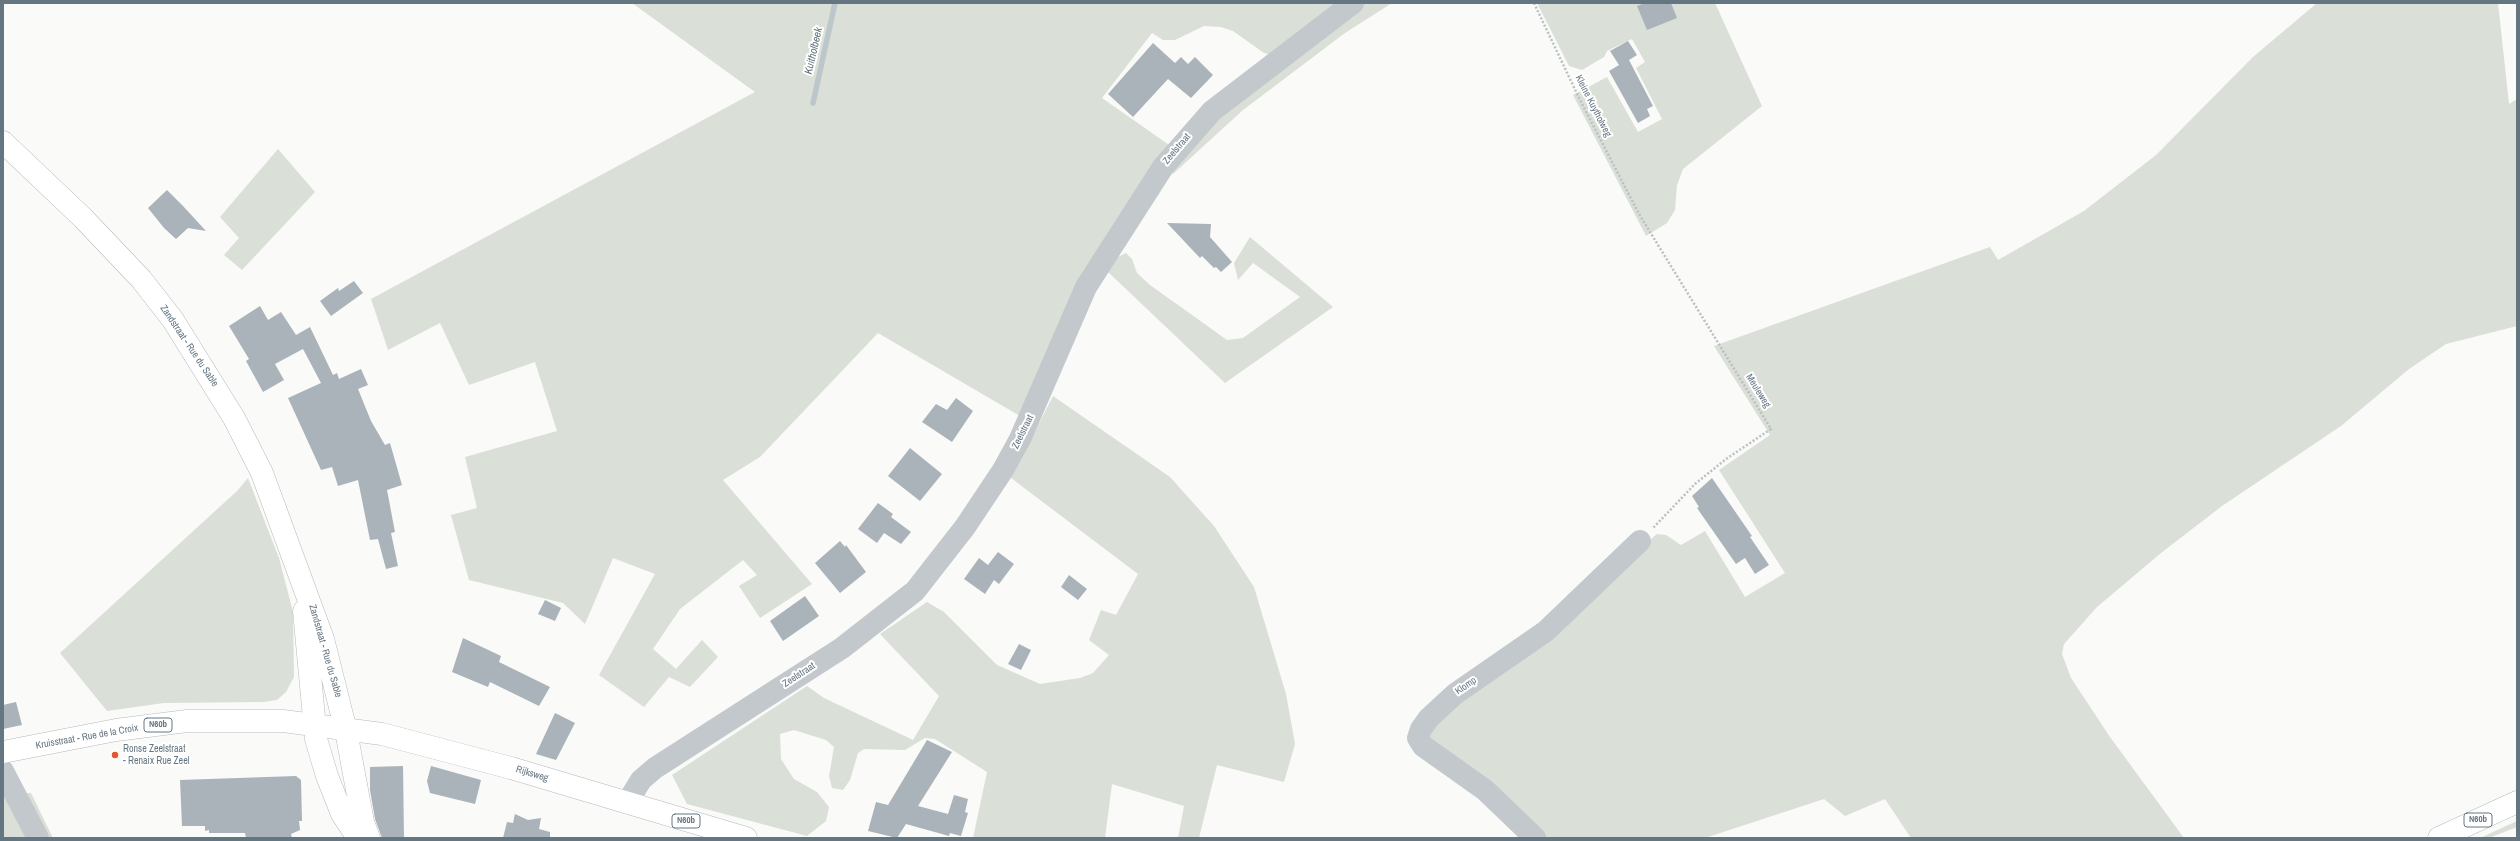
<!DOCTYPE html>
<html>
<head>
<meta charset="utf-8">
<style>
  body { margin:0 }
  #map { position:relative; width:2520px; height:841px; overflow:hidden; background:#fafaf8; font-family:"Archivo Narrow",sans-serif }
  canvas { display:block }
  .frame { position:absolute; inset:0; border:4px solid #657683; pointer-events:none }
</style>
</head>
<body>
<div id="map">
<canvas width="2520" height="841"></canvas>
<div class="frame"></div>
</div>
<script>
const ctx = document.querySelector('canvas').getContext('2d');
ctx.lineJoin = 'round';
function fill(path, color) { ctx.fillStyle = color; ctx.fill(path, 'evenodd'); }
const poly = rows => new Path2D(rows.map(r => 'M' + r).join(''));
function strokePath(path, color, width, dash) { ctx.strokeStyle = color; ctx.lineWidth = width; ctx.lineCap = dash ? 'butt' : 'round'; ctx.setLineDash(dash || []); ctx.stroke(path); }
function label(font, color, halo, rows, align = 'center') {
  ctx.font = font + ' "Archivo Narrow",sans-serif'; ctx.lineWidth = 4; ctx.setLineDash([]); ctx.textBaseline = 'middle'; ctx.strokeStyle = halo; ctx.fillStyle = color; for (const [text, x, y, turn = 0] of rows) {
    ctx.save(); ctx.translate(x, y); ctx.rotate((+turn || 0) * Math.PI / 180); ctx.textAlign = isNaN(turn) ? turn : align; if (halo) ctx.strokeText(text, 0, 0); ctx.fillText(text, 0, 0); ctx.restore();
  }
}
fill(poly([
  [632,3,1346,3,1272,55,1264,53,1233,31,1221,27,1204,26,1175,40,1163,40,1152,33,1102,98,1172,147,1020,416,878,333,760,457,723,480,812,584,760,618,739,586,757,575,743,560,680,609,653,649,676,669,702,640,718,657,690,687,669,677,644,707,599,675,655,574,613,558,585,624,563,603,469,580,451,515,477,508,465,457,557,431,535,362,469,385,440,323,388,350,371,299,755,92],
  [1365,3,1392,3,1345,33,1243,110,1173,174,1169,171,1199,135],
  [1537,3,1715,3,1762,106,1683,169,1677,185,1675,210,1667,223,1646,236,1573,95,1607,77,1638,132,1662,119,1636,68,1645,62,1632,39,1607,51,1604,57,1582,70,1569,66],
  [2317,3,2498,3,2509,104,2517,99,2517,326,2446,344,2409,369,2341,426,2222,506,2161,553,2097,607,2064,644,2062,654,2071,678,2110,737,2184,838,1911,838,1885,799,1845,816,1824,799,1705,838,1543,838,1428,742,1428,729,1657,534,1666,535,1681,545,1705,531,1745,597,1785,573,1719,470,1770,435,1714,346,1990,247,1998,260,2084,211,2156,155,2253,57],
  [278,149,315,192,242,270,224,255,239,238,220,217],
  [1250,237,1333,307,1225,383,1107,271,1118,257,1126,253,1132,259,1137,273,1150,285,1227,340,1243,338,1300,297,1253,263,1238,280,1234,263],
  [1053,396,1170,477,1214,526,1254,587,1286,694,1295,744,1284,782,1217,765,1199,838,1178,838,1184,806,1112,784,1105,838,973,838,987,772,935,739,925,738,905,750,864,749,858,753,850,780,843,790,832,788,829,776,834,747,826,740,794,730,780,734,781,759,794,779,817,792,829,807,826,821,807,836,687,804,672,775,807,686,824,698,913,740,939,696,880,634,927,602,944,612,997,665,1040,684,1080,678,1093,673,1109,655,1089,640,1101,610,1116,615,1138,574,1011,478],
  [248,478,279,558,293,612,294,677,286,692,277,700,263,702,164,703,107,711,60,653,237,491],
  [3,793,30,838,3,838],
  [19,793,31,793,53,838,43,838],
  [2517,821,2517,827,2489,838,2480,838]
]), '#dadfd7');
strokePath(poly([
  [813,103,835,3]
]), '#bbc7cb', 5.5);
fill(poly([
  [1645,3,1671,3,1677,18,1647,30,1637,6],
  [1628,41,1637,55,1629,60,1653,106,1647,109,1650,116,1638,123,1609,71,1619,65,1610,51],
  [1153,43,1175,63,1181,57,1188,64,1195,57,1213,75,1191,98,1168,79,1133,117,1108,94],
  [167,190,183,206,206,231,188,228,176,239,164,228,148,208],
  [1167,223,1211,224,1210,237,1232,262,1221,272,1216,267,1214,268,1202,256,1200,258],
  [354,281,363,293,331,316,320,301,338,288,339,291],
  [260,306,268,320,281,312,296,335,310,327,333,375,337,373,339,379,361,369,368,385,358,389,371,421,385,445,390,443,402,485,387,490,395,532,391,533,398,566,386,569,378,539,370,540,358,480,338,486,332,467,321,470,288,398,321,383,303,349,275,364,284,380,263,392,246,361,249,359,229,326],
  [956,398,973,411,952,442,922,422,936,404,947,410],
  [910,448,942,474,920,501,888,476],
  [1712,478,1752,536,1750,537,1769,565,1755,574,1745,558,1736,564,1697,508,1699,507,1692,496],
  [878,503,893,514,891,517,911,532,901,544,884,533,877,543,858,529],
  [840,541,845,547,846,545,866,572,840,593,815,563],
  [998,552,1014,564,999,584,994,580,985,594,964,579,979,558,988,565],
  [1069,575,1087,589,1078,600,1061,587],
  [805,596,819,616,783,641,770,621],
  [545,600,561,608,555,621,538,614],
  [463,638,501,656,499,662,550,687,539,706,490,682,488,687,452,672],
  [1019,644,1031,650,1021,670,1008,664],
  [16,702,22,725,3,729,3,705],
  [555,713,575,723,556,760,536,754],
  [927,740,952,752,918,806,948,814,954,795,968,799,965,812,968,813,961,836,950,833,949,836,906,824,897,838,868,831,876,802,888,805],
  [403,766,404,838,382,838,375,819,370,790,370,767],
  [431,766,481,780,475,804,430,793,427,781],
  [296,776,301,780,302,821,299,821,300,830,291,834,292,838,246,838,245,833,209,833,209,830,205,831,205,826,182,826,180,780],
  [515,814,528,820,541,818,539,829,550,832,550,838,503,838,507,822,513,823]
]), '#aab3b9');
const major = poly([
  [3,142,83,218,141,279,173,320,234,418,262,473,323,639,346,731,363,822,369,838],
  [304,611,316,739,327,776,342,814,358,838],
  [3,752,116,730,187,721,283,721,382,734,511,768,746,838],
  [2439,838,2517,802]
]);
strokePath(major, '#b5babe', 23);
strokePath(poly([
  [1534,3,1579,98,1639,214,1771,429,1726,459,1695,484,1653,528]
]), '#bbbfc2', 2.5, [2, 2]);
strokePath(poly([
  [3,771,38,838],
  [627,803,641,780,655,768,842,648,915,591,965,527,1003,470,1020,439,1086,287,1163,167,1212,111,1353,3],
  [1535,838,1485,790,1423,746,1418,738,1421,729,1429,718,1455,694,1546,631,1640,541]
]), '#c3c8cc', 22);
strokePath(major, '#fff', 22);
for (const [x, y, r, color] of [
  [115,755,4,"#e4572e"]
]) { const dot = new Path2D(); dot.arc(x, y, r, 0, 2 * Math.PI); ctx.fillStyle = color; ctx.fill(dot); strokePath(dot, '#fff', 1.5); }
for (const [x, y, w] of [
  [158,725,28],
  [2478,820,28],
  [686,821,28]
]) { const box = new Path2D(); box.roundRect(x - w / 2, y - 7, w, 14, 3); ctx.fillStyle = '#fff'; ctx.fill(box); strokePath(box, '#657683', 1); }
label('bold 9px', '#657683', null, [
  ["N60b",158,725],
  ["N60b",2478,820],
  ["N60b",686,821]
]);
label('10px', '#657683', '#fff', [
  ["Kleine Kuytholweg",1593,106,63],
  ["Zeelstraat",1177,149,-50],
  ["Zandstraat - Rue du Sable",189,346,56],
  ["Meuleweg",1758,391,58],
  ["Zeelstraat",1023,432,-64],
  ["Zandstraat - Rue du Sable",325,651,74],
  ["Zeelstraat",799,675,-33],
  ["Klomp",1466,686,-35],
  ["Kruisstraat - Rue de la Croix",87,737,-10],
  ["Rijksweg",532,774,17]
]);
label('10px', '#657683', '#fff', [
  ["Ronse Zeelstraat",123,749],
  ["- Renaix Rue Zeel",123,761]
], 'left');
label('italic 11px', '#60757c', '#fff', [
  ["Kuitholbeek",814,51,-77]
]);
</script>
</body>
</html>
